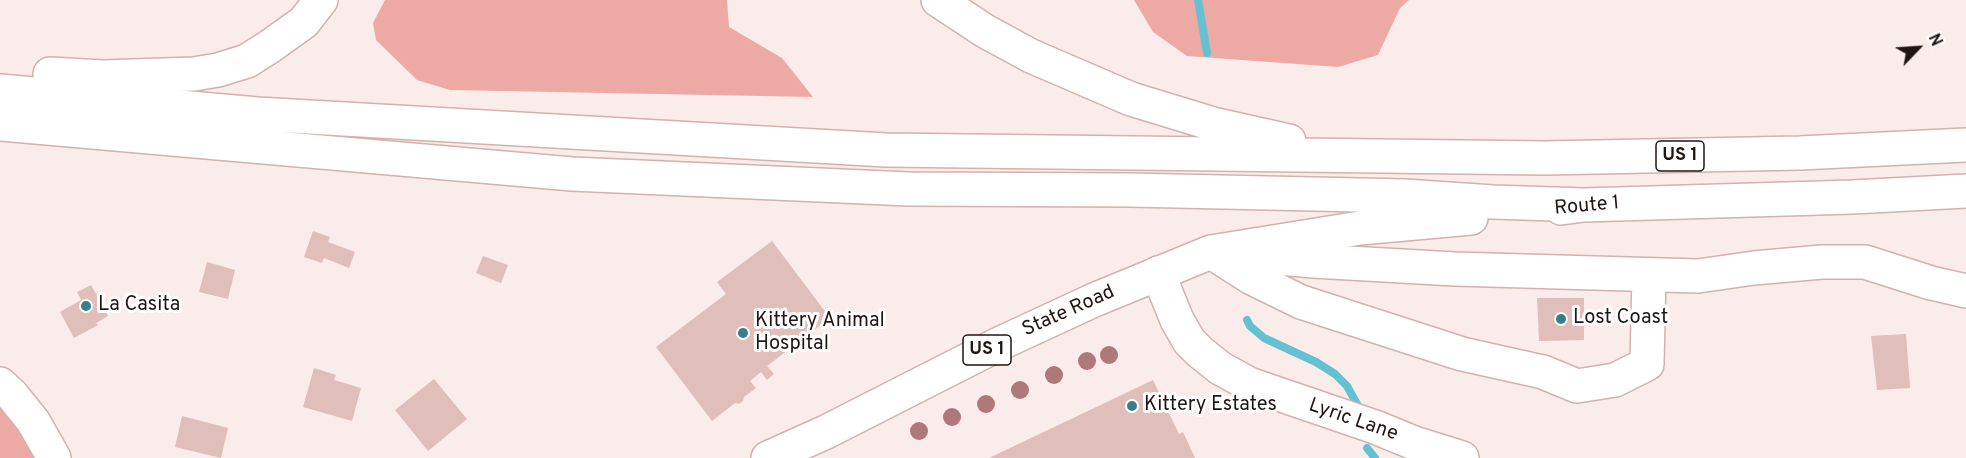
<!DOCTYPE html>
<html>
<head>
<meta charset="utf-8">
<style>
  body { margin:0 }
  #map { position:relative; width:1966px; height:458px; overflow:hidden; background:#faecea; font-family:Overpass,sans-serif }
  canvas { display:block }
  .north { position:absolute; left:1888px; top:18px; width:60px; height:60px; -webkit-text-stroke:4px #fff; paint-order:stroke; rotate:65deg; font-size:16px; font-weight:700; line-height:24px; text-align:center; color:#211514 }
  .north::after { content:''; display:block; margin:auto; width:21px; height:27px; background:#211514; clip-path:polygon(50% 0,100% 100%,50% 72%,0 100%) }
</style>
</head>
<body>
<div id="map">
<canvas width="1966" height="458"></canvas>
<div class="north">N</div>
</div>
<script>
const ctx = document.querySelector('canvas').getContext('2d');
ctx.lineJoin = 'round';
function fill(path, color) { ctx.fillStyle = color; ctx.fill(path, 'evenodd'); }
const poly = rows => new Path2D(rows.map(r => 'M' + r).join(''));
function strokePath(path, color, width, dash) { ctx.strokeStyle = color; ctx.lineWidth = width; ctx.lineCap = dash ? 'butt' : 'round'; ctx.setLineDash(dash || []); ctx.stroke(path); }
function label(font, color, halo, rows, align = 'center') {
  ctx.font = font + ' Overpass,sans-serif'; ctx.lineWidth = 6; ctx.setLineDash([]); ctx.textBaseline = 'middle'; ctx.strokeStyle = halo; ctx.fillStyle = color; for (const [text, x, y, turn = 0] of rows) {
    ctx.save(); ctx.translate(x, y); ctx.rotate((+turn || 0) * Math.PI / 180); ctx.textAlign = isNaN(turn) ? turn : align; if (halo) ctx.strokeText(text, 0, 0); ctx.fillText(text, 0, 0); ctx.restore();
  }
}
fill(poly([
  [385,0,727,0,729,27,782,58,813,97,450,90,417,80,376,40,373,23],
  [1134,0,1409,0,1400,8,1378,55,1338,67,1187,56,1153,32],
  [0,407,19,429,34,458,0,458]
]), '#edaaa5');
strokePath(poly([
  [1198,0,1207,53],
  [1247,320,1250,326,1264,338,1316,362,1335,374,1347,386,1358,406],
  [1367,448,1375,458]
]), '#64c1d2', 8);
fill(poly([
  [313,231,330,237,328,242,355,252,349,268,324,258,322,263,304,257],
  [772,241,830,318,767,366,774,374,767,380,761,372,750,381,756,388,744,397,743,401,739,404,735,403,712,421,656,347,726,294,717,282],
  [483,256,508,265,501,283,476,273],
  [207,262,235,270,228,299,199,292],
  [91,285,108,316,96,323,98,325,74,338,60,312,81,300,77,292],
  [1537,298,1584,298,1584,340,1539,341],
  [1906,334,1910,388,1877,390,1871,336],
  [314,368,336,375,334,380,361,388,352,421,303,407],
  [434,379,467,419,428,451,395,410],
  [1153,380,1179,434,1183,432,1195,458,989,458],
  [182,416,228,428,221,458,175,447]
]), '#e0beba');
const minor = poly([
  [1234,254,1313,261,1455,269,1698,276,1754,268,1822,262,1865,262,1931,283,1966,291],
  [1216,255,1252,278,1301,302,1462,354,1543,372,1577,386,1615,380,1647,364,1649,275],
  [1158,273,1177,320,1189,341,1200,352,1220,368,1249,384,1375,427,1414,443,1462,458]
]);
const major = poly([
  [938,0,985,31,1031,56,1131,99,1213,124,1289,141],
  [50,74,103,77,194,74,218,70,247,61,269,47,304,22,321,0],
  [0,91,257,114,886,150,1545,158,1800,153,1966,145],
  [0,124,572,174,909,189,1130,190,1405,196,1493,202,1584,205],
  [1561,208,1584,205,1853,197,1966,191],
  [0,384,12,395,33,421,54,458],
  [768,458,826,432,999,344,1094,300,1211,252,1360,228,1471,218]
]);
strokePath(minor, '#d3b1ae', 36);
strokePath(major, '#d3b1ae', 36);
strokePath(minor, '#fff', 33);
strokePath(major, '#fff', 33);
ctx.fillStyle = '#af7879';
for (const [x, y] of [
  [1109,355],
  [1087,361],
  [1054,375],
  [1020,390],
  [986,404],
  [952,417],
  [919,431]
]) { ctx.beginPath(); ctx.arc(x, y, 9, 0, 2 * Math.PI); ctx.fill(); }
for (const [x, y, r, color] of [
  [86,306,6,"#387d8a"],
  [1561,319,6,"#387d8a"],
  [743,333,6,"#387d8a"],
  [1132,406,6,"#387d8a"]
]) { const dot = new Path2D(); dot.arc(x, y, r, 0, 2 * Math.PI); ctx.fillStyle = color; ctx.fill(dot); strokePath(dot, '#fff', 2); }
for (const [x, y, w] of [
  [1680,156,48],
  [987,350,48]
]) { const box = new Path2D(); box.roundRect(x - w / 2, y - 15, w, 30, 4.5); ctx.fillStyle = '#fff'; ctx.fill(box); strokePath(box, '#211514', 1.5); }
label('bold 18px', '#211514', null, [
  ["US 1",1680,156],
  ["US 1",987,350]
]);
label('20px', '#211514', '#fff', [
  ["Route 1",1587,207,-5],
  ["State Road",1069,312,-24],
  ["Lyric Lane",1353,421,19]
]);
label('20px', '#211514', '#fff', [
  ["La Casita",98,306],
  ["Lost Coast",1573,319],
  ["Kittery Animal",755,322],
  ["Hospital",755,345],
  ["Kittery Estates",1144,406]
], 'left');
</script>
</body>
</html>
